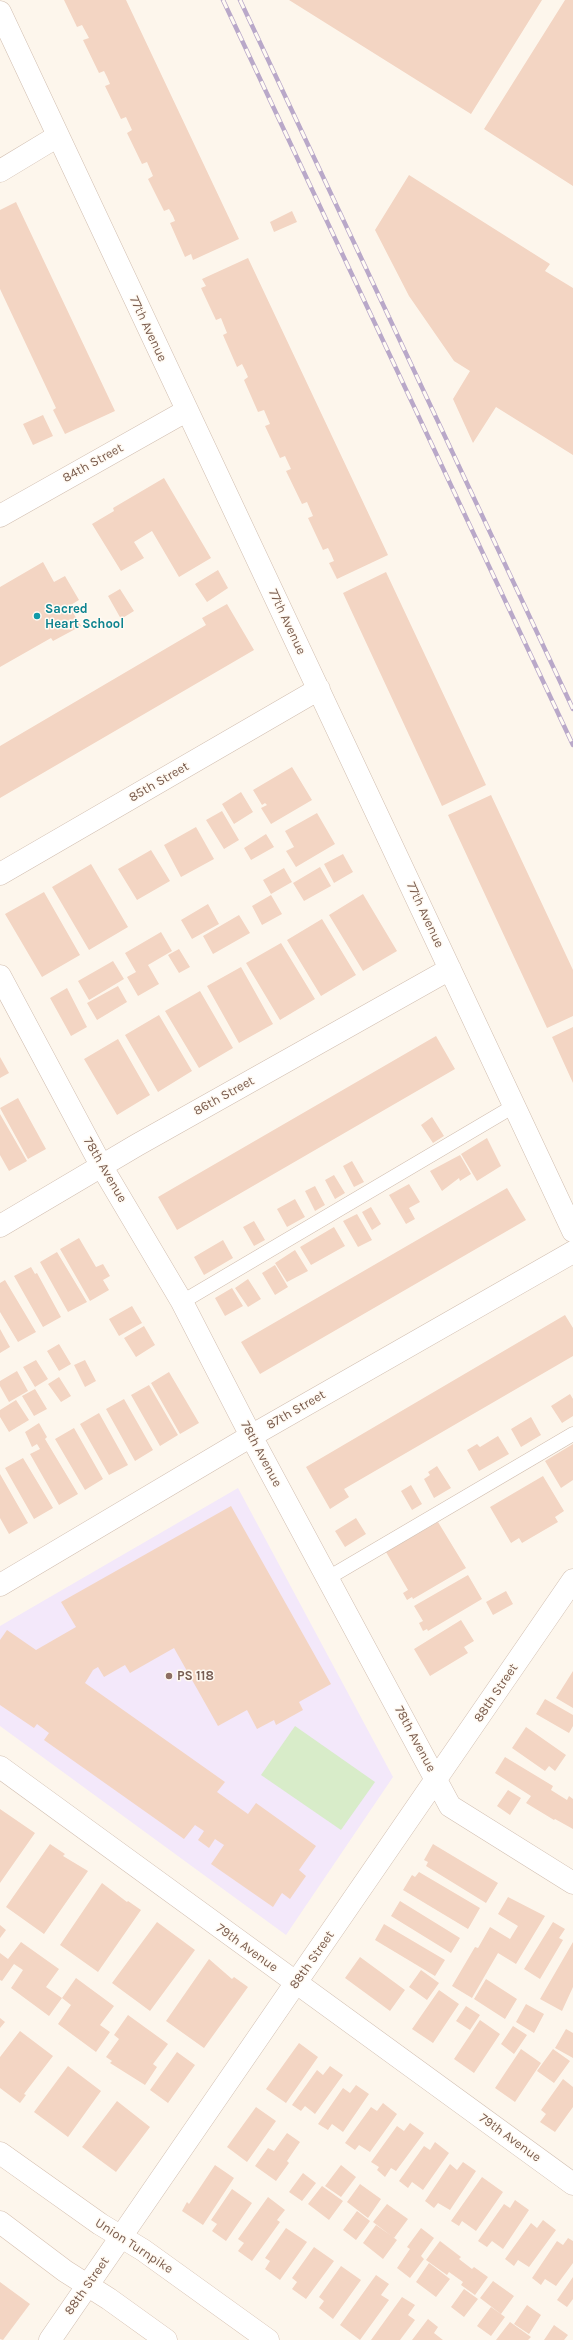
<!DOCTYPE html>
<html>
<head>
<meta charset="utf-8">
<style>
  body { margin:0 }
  canvas { display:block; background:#fdf6ec }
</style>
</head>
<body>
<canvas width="573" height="2340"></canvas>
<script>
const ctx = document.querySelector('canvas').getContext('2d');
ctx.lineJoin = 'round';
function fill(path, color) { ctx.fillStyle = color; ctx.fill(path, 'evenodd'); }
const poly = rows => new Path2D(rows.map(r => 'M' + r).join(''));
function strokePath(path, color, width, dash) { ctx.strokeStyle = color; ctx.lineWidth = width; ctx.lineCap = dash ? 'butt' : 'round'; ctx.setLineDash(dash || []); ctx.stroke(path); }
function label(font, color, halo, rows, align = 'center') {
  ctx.font = font + ' Karla,sans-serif'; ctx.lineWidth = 3; ctx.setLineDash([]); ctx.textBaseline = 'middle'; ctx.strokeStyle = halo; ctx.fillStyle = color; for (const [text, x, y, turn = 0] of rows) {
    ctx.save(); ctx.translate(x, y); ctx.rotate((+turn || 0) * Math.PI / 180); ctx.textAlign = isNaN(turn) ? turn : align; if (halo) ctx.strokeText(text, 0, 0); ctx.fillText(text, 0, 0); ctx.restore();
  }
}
fill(poly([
  [238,1488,393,1777,286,1935,0,1726,0,1626]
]), '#f3e8fa');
fill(poly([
  [295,1726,375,1782,341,1830,261,1775]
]), '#d8ecc9');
fill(poly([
  [64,0,126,0,239,239,193,260,191,254,185,257,170,223,175,221,173,216,169,209,164,211,148,179,153,176,147,162,142,164,127,133,132,130,126,117,121,119,105,86,110,84,107,77,104,71,99,73,83,40,89,38,82,25,77,27],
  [289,0,542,0,471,114],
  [565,0,573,0,573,186,484,129],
  [409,175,550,264,545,271,573,288,573,455,496,407,473,443,453,399,470,371,454,361,409,296,375,230],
  [16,202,115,411,65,434,53,410,56,408,0,289,0,210],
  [292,211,297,222,274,232,270,222],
  [248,258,388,555,337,579,329,563,334,561,331,554,328,548,323,550,308,518,313,516,307,502,302,504,286,471,291,469,285,456,280,458,265,426,270,424,264,410,258,412,244,380,248,377,245,370,242,364,237,367,223,335,227,333,221,318,216,320,201,288,206,286,202,279],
  [43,415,53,436,33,445,23,424],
  [164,478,211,558,179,577,152,531,134,542,144,558,121,571,92,524,114,511,113,508],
  [43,562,54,582,65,576,79,600,69,606,81,626,53,641,51,638,0,667,0,587],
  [218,570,228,588,207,602,195,584],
  [386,572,486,785,442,806,343,593],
  [120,589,134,611,121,619,108,596],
  [227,604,254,650,0,798,0,746,206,625,202,618],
  [292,767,312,800,271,824,261,808,267,805,265,803,262,805,253,790],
  [241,792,253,812,234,824,222,804],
  [491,795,573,970,573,1016,547,1028,448,815],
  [222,811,239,840,224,849,206,820],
  [317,813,335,844,296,867,286,851,294,847,285,831],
  [196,827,214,859,181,877,164,845],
  [266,834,274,847,251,860,244,848],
  [151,850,170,881,137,900,118,869],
  [343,854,353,872,334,883,324,864],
  [91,864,128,927,89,950,52,887],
  [320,867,331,886,304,901,293,883],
  [284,868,292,882,271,894,263,880],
  [44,892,80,955,42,977,5,914],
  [363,894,397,951,363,971,329,915],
  [271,895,282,914,262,925,252,906],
  [208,904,219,924,192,939,181,920],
  [239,915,250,933,213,954,203,936],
  [322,919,356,975,321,996,287,940],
  [161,932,172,951,148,965,159,984,138,996,127,977,136,972,125,953],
  [281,943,315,999,280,1020,246,963],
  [179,949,190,967,179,973,168,955],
  [113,961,124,979,89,1000,78,981],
  [241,967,273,1024,239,1043,207,986],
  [118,986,127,1002,97,1020,87,1003],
  [67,988,87,1027,71,1036,50,998],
  [200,991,233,1048,199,1068,165,1011],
  [159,1015,192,1071,158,1092,125,1035],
  [573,1027,573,1083,552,1037],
  [436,1036,455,1069,177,1230,158,1197],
  [118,1039,150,1095,117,1115,84,1059],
  [0,1057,9,1073,0,1078],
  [18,1098,46,1149,28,1159,0,1108],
  [0,1114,27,1161,9,1171,0,1155],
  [432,1117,444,1136,433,1143,421,1125],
  [487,1138,501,1166,477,1181,461,1154],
  [460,1155,471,1174,460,1181,459,1178,442,1191,430,1171],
  [352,1161,364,1182,354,1187,343,1166],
  [334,1175,345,1193,335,1199,325,1180],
  [409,1184,420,1202,409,1208,415,1219,406,1224,389,1195],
  [315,1186,325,1205,315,1211,305,1191],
  [507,1188,526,1220,260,1374,241,1342],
  [295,1199,305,1217,287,1227,277,1209],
  [371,1207,381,1224,372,1230,362,1212],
  [357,1214,372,1240,358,1247,343,1221],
  [254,1221,265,1240,254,1246,243,1227],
  [334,1227,345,1246,311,1265,300,1247],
  [79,1238,96,1267,103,1264,110,1276,103,1280,109,1290,90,1301,60,1249],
  [223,1240,233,1258,204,1275,194,1257],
  [295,1250,308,1271,287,1282,275,1263],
  [57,1252,87,1302,68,1312,40,1262],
  [275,1265,288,1287,275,1295,262,1273],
  [31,1267,35,1274,37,1273,61,1317,43,1327,14,1276],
  [248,1279,261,1299,248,1307,235,1288],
  [5,1280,36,1332,18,1342,0,1312,0,1283],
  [232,1288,243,1306,225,1316,215,1298],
  [132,1306,142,1323,119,1336,109,1319],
  [565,1315,573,1328,573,1356,344,1489,349,1497,330,1509,306,1467],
  [144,1326,155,1345,136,1357,124,1338],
  [0,1329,10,1347,0,1353],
  [59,1344,71,1364,59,1371,47,1351],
  [36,1360,48,1379,35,1387,23,1367],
  [85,1360,96,1381,85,1387,74,1365],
  [17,1371,28,1391,9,1402,0,1386,0,1381],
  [169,1372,199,1423,180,1434,151,1383],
  [59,1377,71,1396,61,1402,48,1384],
  [149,1385,178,1435,160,1446,131,1395],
  [35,1389,47,1409,34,1416,22,1396],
  [570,1394,573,1399,573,1416,562,1423,551,1406],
  [124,1399,153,1450,135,1461,106,1409],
  [16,1400,29,1420,9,1432,0,1417,0,1410],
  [99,1413,128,1465,109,1475,80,1424],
  [531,1417,541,1435,521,1447,511,1429],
  [39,1423,47,1437,45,1439,78,1494,59,1505,30,1454,40,1449,37,1444,32,1447,25,1432],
  [74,1428,103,1479,85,1490,55,1439],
  [498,1436,509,1454,479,1471,467,1450,477,1444,480,1447],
  [573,1444,573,1480,561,1488,545,1461],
  [23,1458,53,1508,34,1519,5,1468],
  [437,1466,451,1488,434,1498,424,1479,430,1475,428,1472],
  [0,1474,28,1523,9,1534,0,1518],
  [543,1476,564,1511,555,1517,558,1522,522,1543,519,1538,511,1543,490,1507],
  [411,1485,422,1504,412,1510,401,1491],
  [231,1506,331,1684,299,1702,303,1710,276,1725,274,1720,257,1729,247,1710,218,1726,174,1648,130,1673,125,1665,104,1677,98,1667,93,1670,85,1683,225,1782,217,1792,248,1814,256,1803,316,1846,299,1870,306,1876,290,1899,282,1893,273,1907,211,1864,224,1845,215,1839,209,1848,198,1840,204,1831,195,1825,184,1839,44,1740,49,1733,37,1724,34,1728,0,1705,0,1640,7,1630,36,1650,76,1627,61,1602],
  [356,1518,366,1534,345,1547,335,1531],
  [438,1522,466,1568,413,1599,412,1597,407,1600,403,1593,408,1590,386,1552],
  [468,1575,482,1599,428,1631,427,1629,423,1631,419,1623,423,1621,414,1606],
  [506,1591,513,1604,493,1615,486,1602],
  [461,1620,474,1641,464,1647,468,1653,430,1676,414,1649],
  [573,1671,573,1708,556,1698],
  [545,1699,573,1715,573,1726,569,1733,536,1714],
  [526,1727,566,1755,555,1771,549,1766,545,1771,512,1748],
  [505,1757,553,1786,551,1790,567,1800,569,1796,573,1799,573,1829,555,1819,554,1820,526,1803,531,1796,495,1773],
  [508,1790,521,1798,510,1815,497,1806],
  [0,1809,35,1833,0,1883],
  [50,1844,65,1854,63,1856,88,1871,44,1934,6,1907],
  [433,1844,498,1883,486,1903,426,1866,428,1862,424,1860],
  [419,1872,480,1908,468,1929,403,1890,412,1875,415,1877],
  [102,1883,127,1902,128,1901,141,1910,98,1972,60,1945],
  [508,1897,545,1916,516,1964,498,1953,472,1998,452,1986,475,1947,478,1948,490,1927,510,1939,518,1926,498,1914],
  [400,1901,460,1938,451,1953,391,1916],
  [157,1922,195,1950,150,2011,112,1983],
  [553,1922,565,1929,559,1938,563,1940,540,1979,524,1969],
  [384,1924,445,1960,435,1976,375,1940],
  [0,1925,6,1930,0,1938],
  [21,1942,59,1969,46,1987,62,1998,76,1978,114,2006,100,2025,110,2032,96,2052,58,2024,71,2005,62,1998,49,2016,11,1988,23,1970,14,1964,2,1981,0,1980,0,1953,8,1959],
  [573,1942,573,1987,562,2011,540,1999],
  [360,1957,405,1990,390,2011,345,1978],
  [209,1959,232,1979,234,1977,248,1987,204,2048,166,2021],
  [421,1970,439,1983,427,2000,409,1987],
  [486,1979,517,1999,505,2019,474,1999],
  [439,1990,459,2004,433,2043,412,2029],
  [526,2004,544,2014,534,2033,516,2022],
  [466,2006,480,2015,470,2030,456,2021],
  [128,2015,168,2044,153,2064,157,2067,145,2085,110,2063,112,2061,106,2057,119,2039,114,2035],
  [0,2018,5,2022,0,2028],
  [480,2020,500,2034,474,2073,454,2059],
  [513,2026,527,2035,514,2054,501,2044],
  [566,2029,573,2033,573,2058,555,2048],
  [20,2031,53,2056,24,2094,26,2095,20,2103,0,2088,0,2057],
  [299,2043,318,2057,286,2103,266,2089],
  [521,2049,541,2063,515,2102,495,2088],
  [553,2049,570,2061,554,2083,537,2071],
  [177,2052,195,2065,168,2103,150,2090],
  [68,2066,101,2091,68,2137,34,2112],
  [330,2066,343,2075,315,2114,305,2106,301,2111,292,2105,317,2070,323,2075],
  [563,2079,573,2087,573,2107,555,2132,540,2122,546,2114,541,2110],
  [356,2085,369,2094,343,2132,332,2124,328,2130,318,2124,343,2088,350,2093],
  [117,2101,150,2127,116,2172,82,2147],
  [383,2103,397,2114,370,2152,359,2145,355,2150,345,2143,371,2107,377,2111],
  [256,2107,276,2121,247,2162,227,2147],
  [410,2123,424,2133,396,2171,391,2168,385,2177,377,2170,379,2167,371,2162,397,2126,404,2131],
  [287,2133,300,2142,287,2161,289,2163,276,2181,255,2166,268,2148,274,2151],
  [435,2142,449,2153,423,2190,412,2182,408,2188,399,2181,424,2146,430,2150],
  [463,2162,476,2171,450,2210,438,2203,434,2208,425,2201,450,2164,457,2170],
  [215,2165,234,2178,203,2225,182,2211,187,2202,189,2204],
  [341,2165,356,2177,341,2197,325,2186],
  [303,2173,316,2183,302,2201,289,2192],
  [482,2177,503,2192,476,2231,462,2221,459,2226,451,2221],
  [360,2184,381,2199,368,2218,347,2202],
  [322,2186,343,2201,329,2220,308,2204],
  [232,2189,252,2203,226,2241,212,2231,217,2224,211,2220],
  [268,2197,285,2210,277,2220,280,2222,252,2261,238,2251,244,2243,238,2239],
  [515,2200,529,2210,503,2249,492,2241,487,2247,478,2241,504,2204,510,2208],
  [387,2204,408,2219,394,2238,373,2222],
  [357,2211,370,2221,356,2240,343,2230],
  [543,2220,556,2230,529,2267,518,2260,514,2266,505,2259,531,2223,537,2228],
  [376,2225,397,2240,383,2259,363,2243],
  [286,2228,307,2242,280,2280,265,2269,270,2261,265,2258],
  [421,2228,434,2238,421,2256,424,2259,410,2278,397,2268,410,2249,407,2247],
  [568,2238,573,2241,573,2263,556,2286,545,2279,541,2285,532,2278,557,2241,563,2245],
  [440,2241,461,2257,459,2259,472,2269,474,2267,488,2277,475,2295,461,2285,463,2282,449,2272,447,2275,426,2260],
  [314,2247,334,2261,306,2299,292,2289,297,2282,292,2278],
  [429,2263,450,2279,436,2297,416,2282],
  [341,2266,361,2280,333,2319,319,2308,324,2301,319,2297],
  [376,2275,389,2284,381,2295,389,2300,360,2340,340,2325],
  [573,2277,573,2299,567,2307,557,2300],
  [493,2281,514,2296,501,2314,480,2298],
  [0,2282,30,2304,3,2340,0,2339],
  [464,2289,478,2299,464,2317,451,2307],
  [402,2297,415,2305,408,2315,415,2320,400,2340,371,2340],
  [527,2305,541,2315,529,2334,514,2324],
  [491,2307,505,2317,491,2336,477,2326],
  [428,2319,438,2327,434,2333,443,2340,412,2340],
  [510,2322,531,2337,528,2340,496,2340],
  [554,2325,568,2335,564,2340,544,2340]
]), '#f3d5c3');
const service = poly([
  [182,1302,514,1106],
  [328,1578,573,1434]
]);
const minor = poly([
  [0,12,573,1231],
  [0,171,58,136],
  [0,516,186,411],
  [0,874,319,689],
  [0,976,102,1167,182,1302,251,1436,450,1806,573,1883],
  [0,1226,137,1145,450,969],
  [0,1585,251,1436,573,1252],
  [0,1767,573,2184],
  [50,2340,573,1580]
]);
const secondary = poly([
  [0,2153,100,2224,143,2250,268,2340],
  [0,2222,65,2271,109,2299,166,2340]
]);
strokePath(service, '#d1beb0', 15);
strokePath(minor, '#d1beb0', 23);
strokePath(secondary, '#d6c0b0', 23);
strokePath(service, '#fff', 14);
strokePath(minor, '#fff', 22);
strokePath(secondary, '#fff', 22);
const rail = poly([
  [223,0,573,745],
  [240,0,573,709]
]);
strokePath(rail, '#b9a8c9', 4.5);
strokePath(rail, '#fffaf3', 3, [9]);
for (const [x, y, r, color] of [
  [37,616,4,"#0f9aa8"],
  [169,1676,4,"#8d6e63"]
]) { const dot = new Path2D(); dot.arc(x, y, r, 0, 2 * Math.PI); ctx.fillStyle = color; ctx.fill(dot); strokePath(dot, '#fffaf3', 1.5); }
label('13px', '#7a5c4d', '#fffaf3', [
  ["77th Avenue",148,329,65],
  ["84th Street",93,463,-29],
  ["77th Avenue",287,622,65],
  ["85th Street",159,782,-30],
  ["77th Avenue",425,915,65],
  ["86th Street",224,1096,-29],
  ["78th Avenue",105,1170,60],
  ["87th Street",296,1410,-30],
  ["78th Avenue",261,1454,62],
  ["88th Street",496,1693,-56],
  ["78th Avenue",415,1739,62],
  ["79th Avenue",247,1948,36],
  ["88th Street",312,1960,-55],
  ["79th Avenue",510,2138,36],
  ["Union Turnpike",134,2246,33],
  ["88th Street",87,2286,-55]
]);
label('bold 13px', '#0d838f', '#fffaf3', [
  ["Sacred",45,609],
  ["Heart School",45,624]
], 'left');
label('bold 13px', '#785e54', '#fffaf3', [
  ["PS 118",177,1676]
], 'left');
</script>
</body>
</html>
